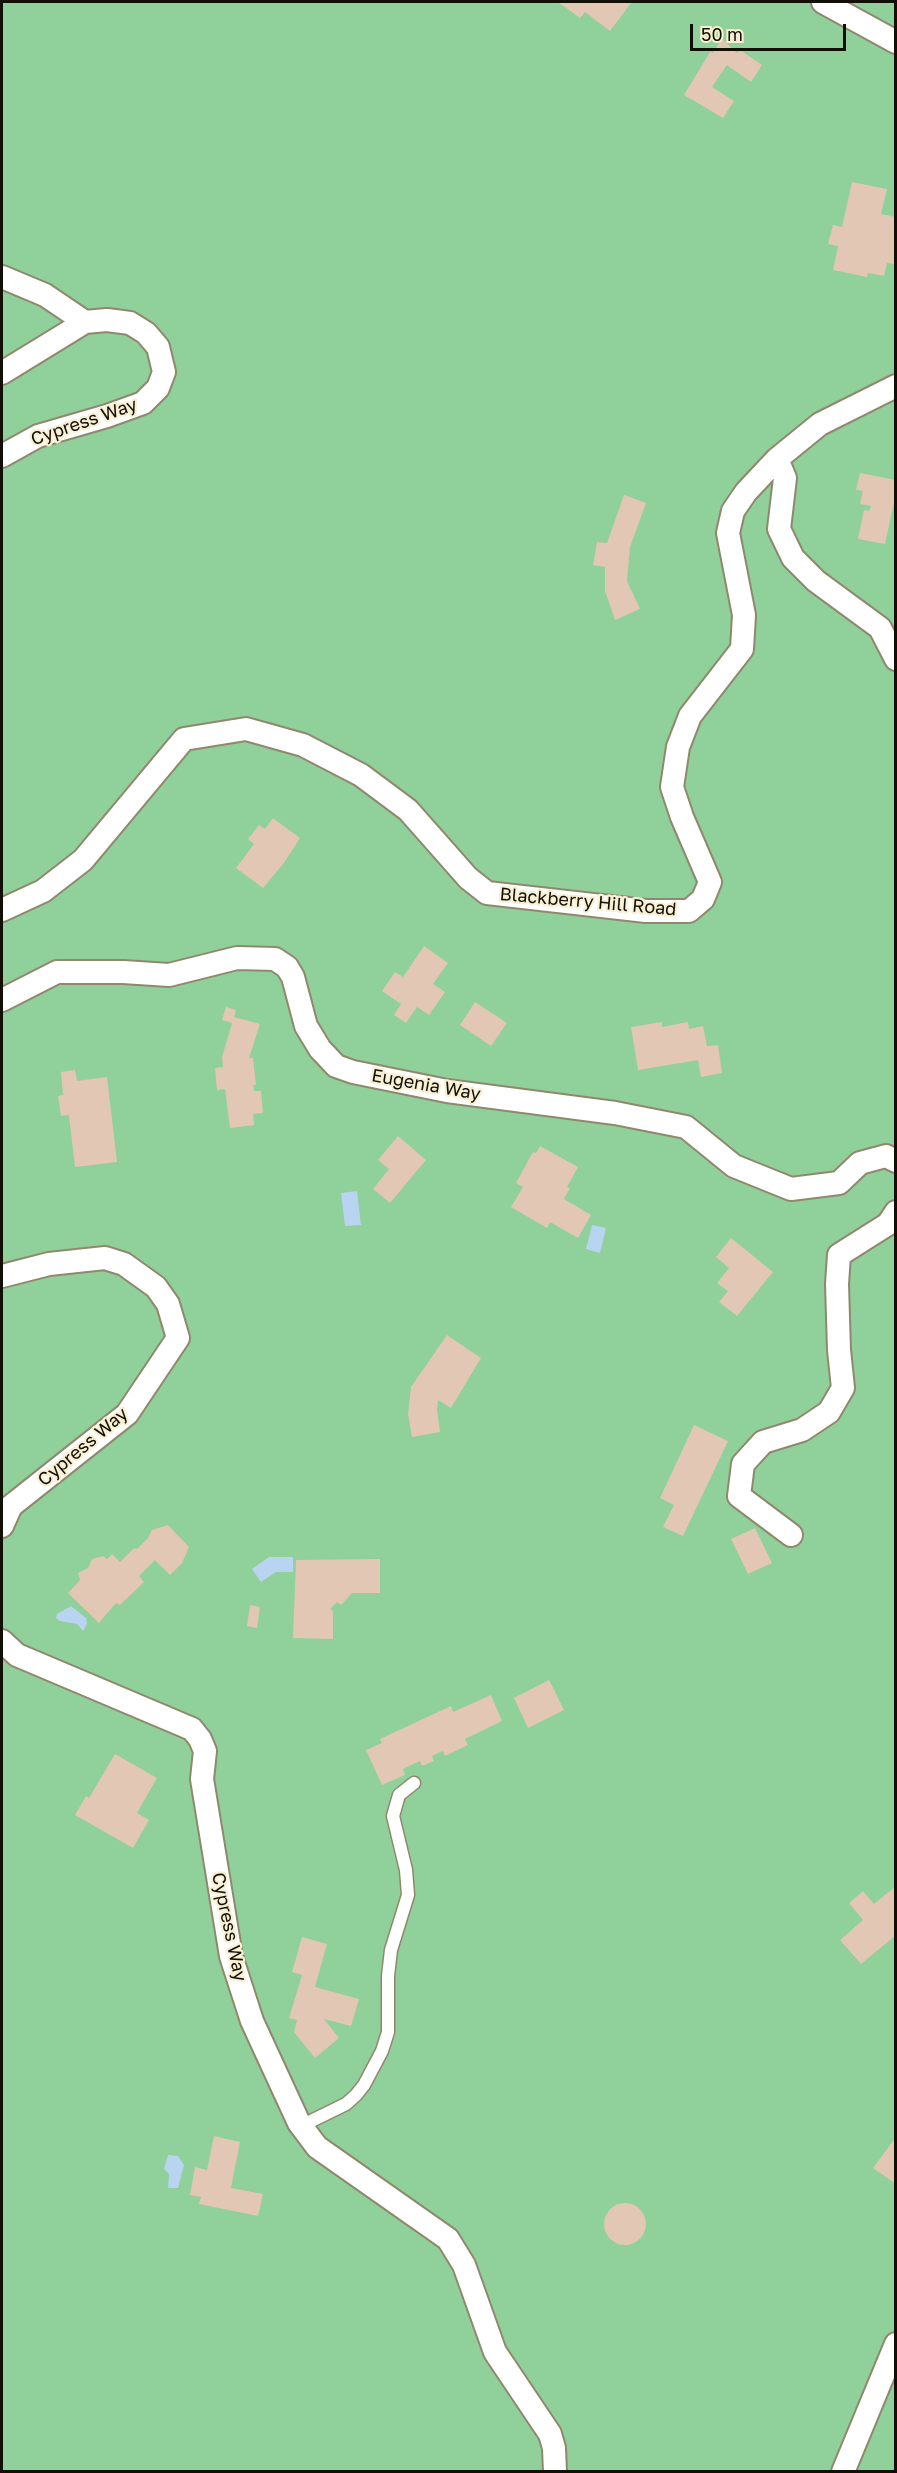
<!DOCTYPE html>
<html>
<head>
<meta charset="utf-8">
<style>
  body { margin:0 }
  #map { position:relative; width:897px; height:2473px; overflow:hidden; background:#f9f0d3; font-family:"Golos Text",sans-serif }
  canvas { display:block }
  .frame { position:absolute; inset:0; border:3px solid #120f06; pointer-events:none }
  .scale { position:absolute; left:690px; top:24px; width:156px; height:27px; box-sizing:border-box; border:3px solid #120f06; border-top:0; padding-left:8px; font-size:18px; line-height:21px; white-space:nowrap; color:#120f06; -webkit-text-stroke:4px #f9f0d3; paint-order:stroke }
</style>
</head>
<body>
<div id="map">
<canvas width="897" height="2473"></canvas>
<div class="frame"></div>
<div class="scale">50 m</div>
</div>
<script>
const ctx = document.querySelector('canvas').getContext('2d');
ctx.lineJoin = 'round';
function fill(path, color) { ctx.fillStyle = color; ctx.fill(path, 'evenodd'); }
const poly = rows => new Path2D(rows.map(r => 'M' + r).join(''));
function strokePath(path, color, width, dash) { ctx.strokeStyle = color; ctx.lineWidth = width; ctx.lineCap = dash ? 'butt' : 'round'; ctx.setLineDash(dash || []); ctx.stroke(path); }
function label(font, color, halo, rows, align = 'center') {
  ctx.font = font + ' "Golos Text",sans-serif'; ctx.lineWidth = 4.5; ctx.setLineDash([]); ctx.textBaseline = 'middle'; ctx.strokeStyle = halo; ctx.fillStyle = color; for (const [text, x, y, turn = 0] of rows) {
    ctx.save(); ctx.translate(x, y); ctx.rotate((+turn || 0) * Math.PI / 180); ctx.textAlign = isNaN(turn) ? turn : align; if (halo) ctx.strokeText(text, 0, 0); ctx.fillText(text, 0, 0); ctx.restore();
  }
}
fill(poly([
  [2,2,895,2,895,2471,2,2472]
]), '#90d09b');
fill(poly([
  [357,1191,361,1225,345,1226,341,1193],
  [592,1225,606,1228,600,1253,586,1249],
  [269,1557,293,1557,293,1572,276,1572,261,1582,252,1569],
  [71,1606,86,1618,87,1624,83,1631,77,1624,60,1621,56,1618,57,1614],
  [168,2155,178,2156,184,2165,178,2188,168,2188,169,2174,164,2169]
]), '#b8d4f1');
fill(poly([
  [558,2,629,2,631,3,610,31,585,12,580,18],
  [722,39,737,53,740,50,762,65,751,82,727,65,712,87,734,101,723,118,684,95,710,52,713,53],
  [852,182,887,189,881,214,896,217,894,232,896,232,896,260,895,264,887,263,884,276,868,273,867,277,833,270,838,246,828,244,833,225,842,227],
  [860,473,896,480,896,493,885,544,858,539,864,510,869,511,871,506,860,504,863,491,856,490],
  [624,495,646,503,630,547,628,569,627,581,640,609,615,620,605,591,605,567,593,565,597,542,607,543],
  [273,818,300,838,284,863,263,888,236,868,254,844,248,839,259,825,265,829],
  [424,946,448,963,433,984,445,992,429,1015,417,1007,406,1023,394,1015,401,1004,382,991,395,972,403,977],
  [475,1002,507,1023,491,1046,460,1025],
  [226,1007,236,1010,234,1017,260,1024,249,1058,253,1058,256,1085,253,1085,254,1091,261,1091,263,1113,253,1114,254,1125,230,1128,225,1089,217,1090,215,1068,223,1067,222,1057,232,1023,222,1020],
  [662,1022,662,1027,688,1022,689,1029,703,1026,707,1046,718,1045,722,1073,701,1077,698,1060,638,1070,631,1027],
  [75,1070,77,1081,107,1077,117,1162,75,1167,69,1115,61,1116,58,1096,63,1095,61,1072],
  [398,1136,426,1160,390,1203,373,1189,389,1169,378,1160],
  [540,1146,578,1167,567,1187,570,1188,564,1199,591,1215,578,1238,550,1222,547,1228,511,1207,523,1187,516,1183,533,1152,536,1153],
  [731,1238,773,1272,737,1316,719,1302,728,1291,717,1283,729,1268,716,1257],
  [447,1335,481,1358,451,1408,438,1400,437,1410,440,1432,412,1437,408,1414,411,1387],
  [694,1425,728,1441,683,1536,663,1527,674,1505,660,1498],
  [168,1525,189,1547,182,1563,170,1575,155,1560,139,1576,144,1582,120,1605,116,1603,99,1623,68,1593,80,1580,78,1573,88,1568,92,1559,103,1556,107,1559,112,1554,120,1562,134,1548,137,1549,148,1538,152,1530],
  [755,1528,772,1563,748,1574,731,1539],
  [380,1559,380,1593,352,1593,341,1605,337,1602,330,1609,333,1611,333,1639,293,1638,296,1560],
  [250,1605,260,1607,257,1628,247,1626],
  [549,1680,564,1710,528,1728,514,1698],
  [491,1695,502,1721,465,1739,468,1745,445,1756,443,1751,432,1756,434,1761,422,1766,420,1761,403,1769,405,1775,382,1785,366,1750,382,1743,380,1739,451,1706,453,1712],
  [115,1754,157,1778,137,1813,149,1820,133,1848,75,1815,86,1796,89,1798],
  [896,1886,896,1935,861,1964,840,1940,863,1920,849,1903,863,1891,874,1904],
  [302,1937,327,1944,315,1987,359,1999,351,2026,324,2019,339,2038,315,2058,294,2032,297,2020,289,2018,302,1975,292,1972],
  [214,2136,240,2142,231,2188,263,2194,258,2216,199,2204,201,2197,190,2195,195,2167,207,2170],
  [896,2137,896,2184,873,2168],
  '604 2224a21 21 0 1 1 42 0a21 21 0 1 1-42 0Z'
]), '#e2c7b4');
const lane = poly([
  [301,2126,346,2104,356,2095,364,2085,382,2051,388,2032,388,1976,391,1950,408,1895,406,1870,393,1816,399,1795,414,1783]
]);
const street = poly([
  [823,2,896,42],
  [2,277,45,295,85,322],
  [2,373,85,322,107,320,130,323,146,333,158,347,164,372,158,388,143,403,107,416,38,436,2,456],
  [777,459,785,478,779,529,793,558,816,581,880,628,896,659],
  [2,910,43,891,83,860,184,739,246,729,303,745,361,775,408,810,468,878,487,893,646,911,689,911,703,899,710,882,682,817,672,787,678,747,690,716,742,649,744,615,728,533,733,511,746,492,777,459,820,424,896,386],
  [2,1000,57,972,123,972,169,975,237,958,275,959,287,967,293,977,306,1026,320,1049,336,1066,353,1072,447,1091,615,1113,686,1127,734,1166,791,1189,839,1183,860,1163,886,1156,896,1161],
  [2,1276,49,1264,105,1258,124,1264,156,1287,168,1304,178,1338,127,1414,11,1506,2,1526],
  [791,1535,739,1496,743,1464,763,1442,802,1430,829,1412,843,1388,839,1350,837,1284,839,1255,888,1224,896,1212],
  [2,1641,17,1655,192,1729,200,1739,205,1751,202,1779,231,1956,252,2021,299,2123,317,2147,448,2239,464,2265,495,2352,550,2434,554,2448,555,2472],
  [843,2472,896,2344]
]);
strokePath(lane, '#90886e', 15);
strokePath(street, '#90886e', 26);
strokePath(lane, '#fff', 12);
strokePath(street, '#fff', 22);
label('18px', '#120f06', '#f9f0d3', [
  ["Cypress Way",84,422,-19],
  ["Blackberry Hill Road",588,902,5],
  ["Eugenia Way",426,1085,10],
  ["Cypress Way",83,1447,-40],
  ["Cypress Way",229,1927,78]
]);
</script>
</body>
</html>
